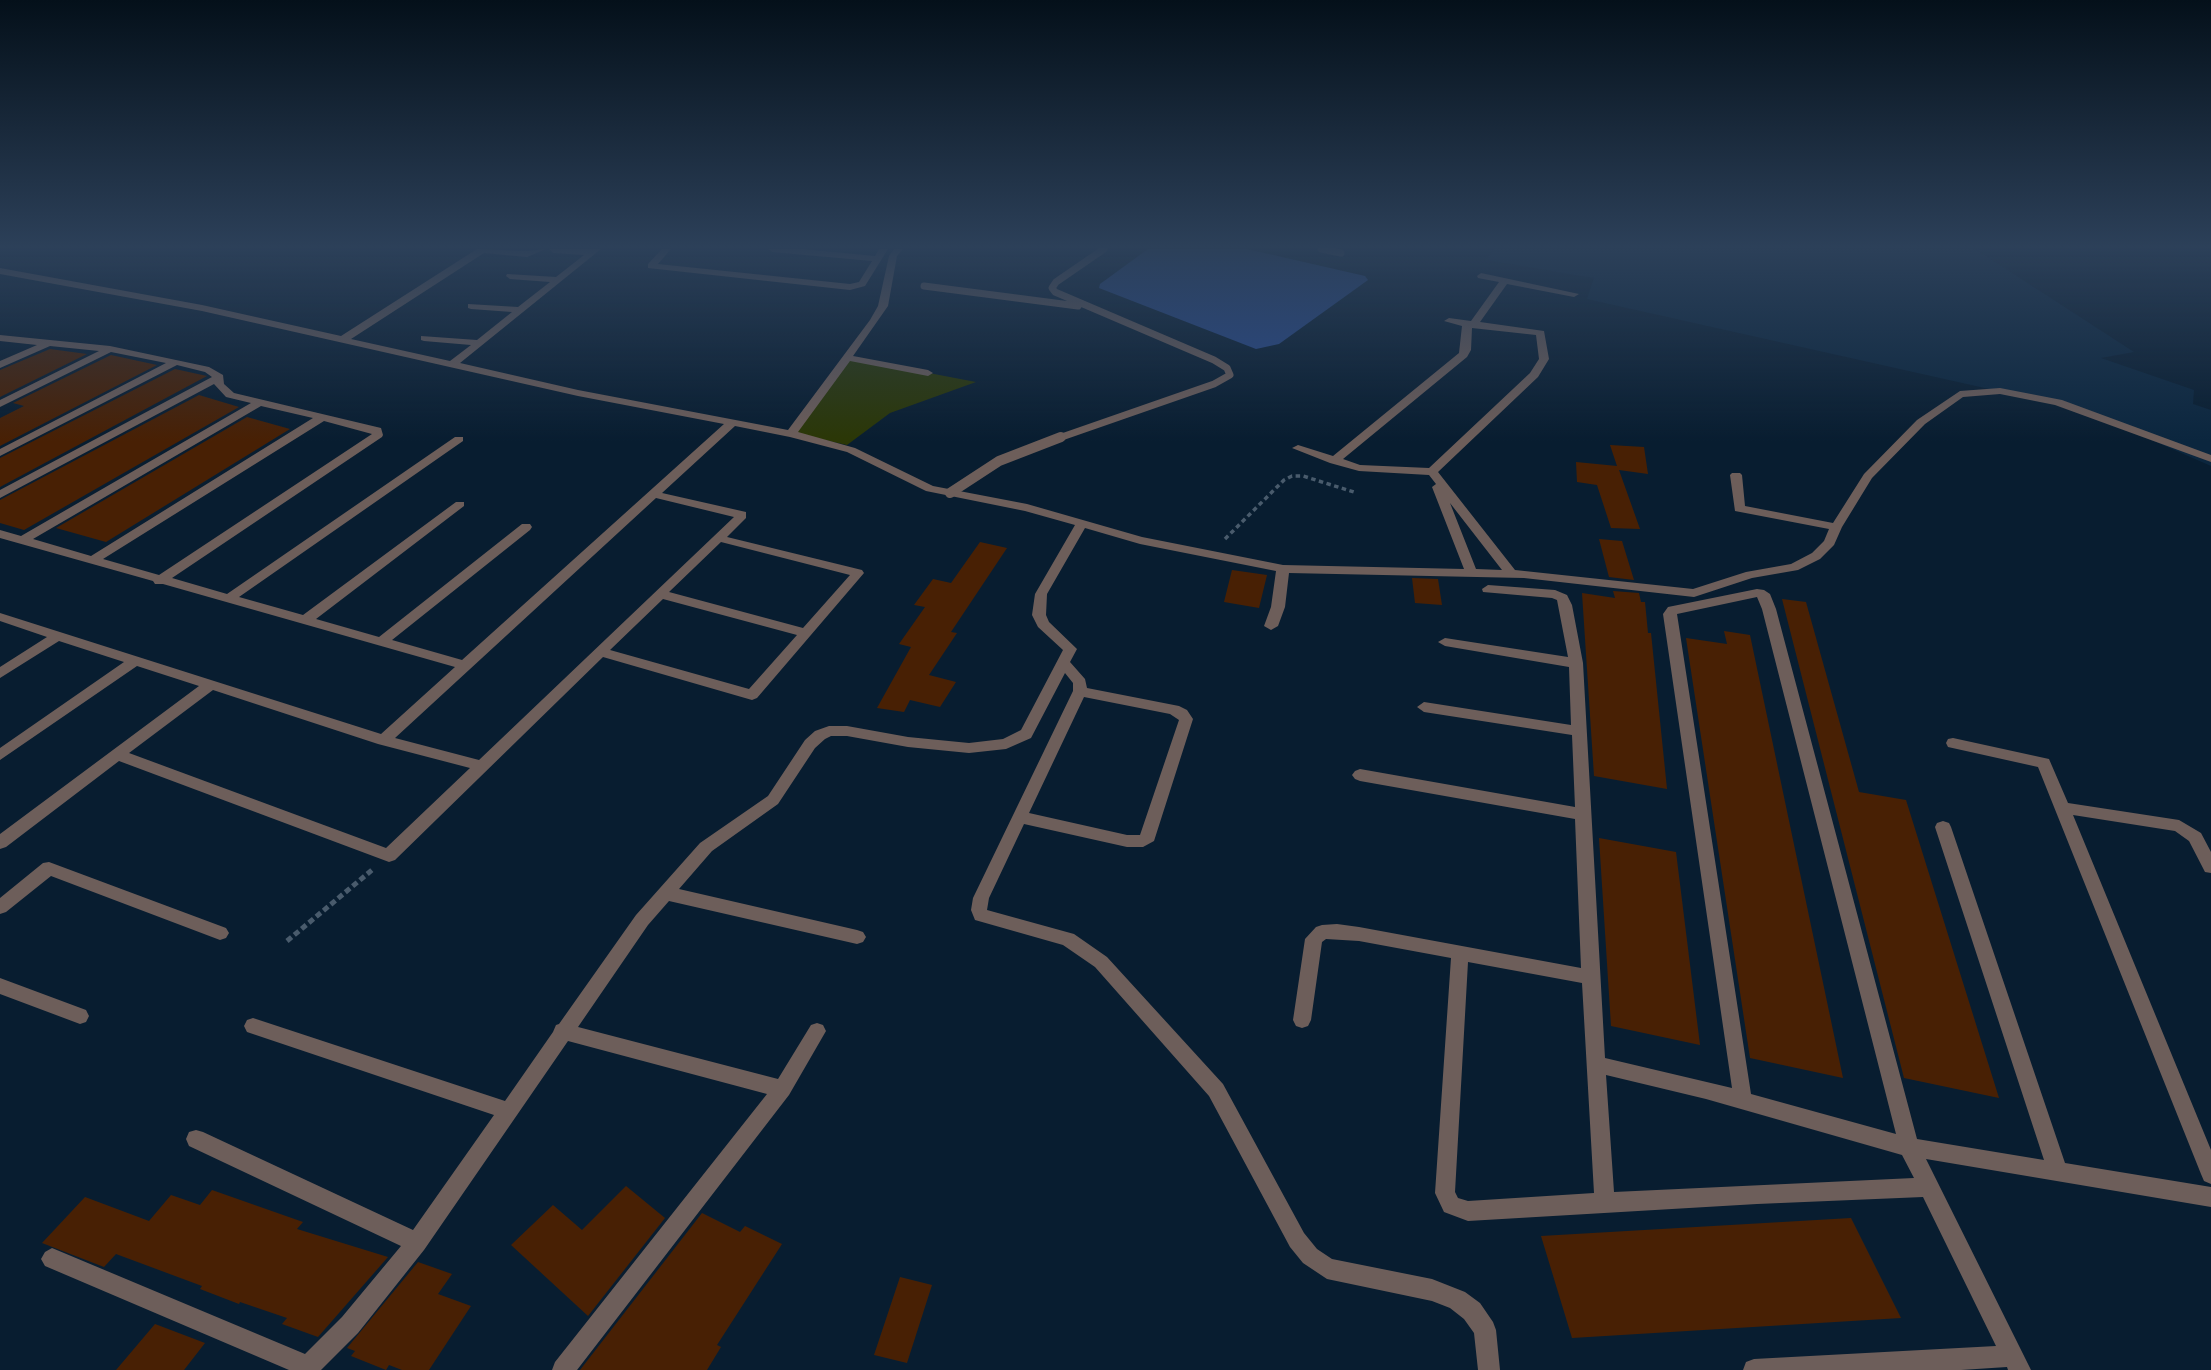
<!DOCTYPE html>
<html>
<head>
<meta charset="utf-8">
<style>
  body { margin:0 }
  canvas { display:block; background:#081d30 }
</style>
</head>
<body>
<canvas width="2211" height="1370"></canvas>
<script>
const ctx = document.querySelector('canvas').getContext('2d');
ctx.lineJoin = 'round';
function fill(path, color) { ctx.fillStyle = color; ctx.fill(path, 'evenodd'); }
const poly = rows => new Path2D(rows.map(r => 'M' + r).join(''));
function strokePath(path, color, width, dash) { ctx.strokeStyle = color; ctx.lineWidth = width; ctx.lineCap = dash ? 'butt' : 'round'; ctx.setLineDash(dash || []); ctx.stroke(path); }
fill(poly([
  [1494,249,1975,249,2134,352,2101,358,2194,390,2193,404,2211,410,2211,466,2083,410,1587,299,1594,278,1486,260]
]), '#0b263e');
fill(poly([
  [845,357,976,382,890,413,847,445,788,432]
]), '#2b3706');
fill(poly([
  [1148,249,1247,249,1365,276,1368,280,1279,344,1256,349,1099,288,1100,284]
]), '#2a4b8f');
fill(poly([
  [50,349,87,354,0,397,0,370],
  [111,355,157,365,0,446,0,418,24,406,13,403],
  [175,369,207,376,0,487,0,458],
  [199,395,239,407,24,530,0,523,0,500],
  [247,417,290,429,106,542,56,528],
  [1610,445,1644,447,1648,474,1619,470,1640,529,1611,528,1597,485,1577,482,1576,462,1617,466],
  [1599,539,1622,541,1634,580,1609,577],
  [980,542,1007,548,951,632,957,633,929,675,956,682,940,707,910,700,904,712,877,708,911,647,899,644,925,607,914,605,933,579,951,583],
  [1232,570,1267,575,1259,608,1224,602],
  [1412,578,1438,579,1442,605,1415,603],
  [1613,591,1639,593,1641,602,1645,602,1648,633,1651,633,1667,789,1594,776,1582,593,1615,598],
  [1782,599,1806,602,1859,792,1906,800,1999,1098,1904,1078],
  [1724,631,1750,635,1843,1078,1750,1058,1686,638,1727,644],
  [1599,838,1676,852,1700,1045,1611,1026],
  [626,1186,665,1218,588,1316,511,1245,553,1205,582,1230],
  [212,1190,303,1222,297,1229,388,1257,318,1337,282,1324,287,1318,240,1302,239,1304,200,1289,202,1286,116,1254,104,1267,42,1243,85,1197,149,1221,171,1195,200,1205],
  [702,1213,740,1232,745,1226,782,1244,717,1345,721,1347,707,1370,580,1370],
  [1851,1218,1901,1318,1572,1338,1541,1236],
  [418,1262,452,1274,438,1294,471,1306,429,1370,402,1370,389,1365,386,1370,351,1356,355,1351,347,1348],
  [900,1277,932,1285,907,1363,874,1355],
  [155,1324,205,1343,184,1370,116,1370]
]), '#482004');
strokePath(poly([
  [1225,539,1284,480,1292,476,1303,476,1357,493]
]), '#495b6c', 3.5, [4.5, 3.5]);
strokePath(poly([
  [287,941,372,870]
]), '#495b6c', 5, [6, 3.5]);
strokePath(poly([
  [1321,249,1341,253],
  [924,286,1078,306],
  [1056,439,1214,384,1230,375,1227,368,1214,360,1055,292,1052,288,1056,282,1104,249]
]), '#6d5e5a', 7);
strokePath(poly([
  [950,493,999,461,1061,437]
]), '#6d5e5a', 10);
fill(poly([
  [477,249,526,251,546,249,527,257,484,253,351,339,450,361,471,345,424,341,421,340,421,336,477,340,512,312,471,309,468,308,468,304,518,307,550,282,510,279,506,276,507,274,556,277,584,255,553,253,549,249,601,249,460,363,578,390,788,430,870,320,878,306,889,256,894,249,903,249,897,256,888,306,853,356,928,370,933,373,928,376,850,361,798,432,855,448,933,486,1027,504,1142,537,1283,565,1464,569,1432,487,1436,484,1429,475,1359,471,1330,463,1292,448,1298,445,1333,456,1459,353,1462,326,1444,321,1449,318,1471,321,1499,282,1478,278,1477,276,1481,273,1579,294,1574,297,1507,284,1480,322,1544,331,1549,359,1538,377,1438,472,1515,570,1693,589,1746,572,1791,564,1812,553,1824,541,1829,529,1735,511,1730,475,1732,473,1740,473,1742,475,1745,506,1833,523,1864,474,1917,420,1960,391,2000,388,2062,400,2211,455,2211,462,2055,405,2000,394,1963,397,1925,424,1872,478,1842,527,1834,545,1820,559,1798,570,1752,578,1694,597,1524,578,1289,573,1285,607,1278,626,1271,630,1264,626,1271,607,1276,571,1140,544,1085,528,1047,594,1046,615,1049,622,1077,649,1070,662,1085,679,1087,688,1179,706,1187,710,1193,719,1154,841,1143,847,1127,847,1024,824,989,898,987,910,1074,934,1107,957,1223,1084,1304,1233,1317,1249,1332,1259,1432,1279,1465,1292,1480,1303,1493,1322,1496,1330,1500,1370,1478,1370,1474,1333,1464,1319,1450,1308,1432,1301,1327,1279,1303,1263,1290,1247,1209,1096,1095,967,1063,945,975,920,971,910,973,898,1073,691,1073,683,1065,673,1031,738,1006,749,969,753,908,747,847,736,831,736,825,739,815,748,778,804,712,851,679,889,857,930,863,932,866,937,863,942,857,944,669,901,648,925,578,1027,778,1079,811,1025,817,1023,823,1025,826,1031,789,1095,577,1370,552,1370,555,1362,767,1094,568,1041,424,1250,358,1333,321,1370,289,1370,45,1266,41,1259,45,1252,52,1248,305,1354,342,1317,401,1246,189,1146,186,1139,189,1132,196,1130,203,1132,413,1230,494,1115,247,1032,244,1026,247,1020,253,1018,505,1101,553,1032,556,1025,559,1024,636,915,700,843,768,796,805,740,815,731,829,726,847,726,908,737,969,743,1003,739,1021,730,1063,650,1038,627,1032,615,1035,594,1075,525,1025,511,926,491,847,452,790,437,735,426,662,493,746,512,746,518,727,537,862,570,864,573,757,698,752,700,603,657,395,860,389,862,119,761,6,847,0,849,0,834,199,686,137,666,0,760,0,748,124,662,59,641,0,678,0,667,47,637,0,621,0,613,381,734,455,667,163,584,155,584,153,581,0,538,0,530,21,536,251,403,226,397,214,384,0,498,0,490,212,377,205,372,177,365,0,456,0,449,166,363,111,352,0,407,0,400,99,351,50,346,0,368,0,361,37,345,0,341,0,335,110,346,209,367,223,375,224,384,234,393,381,428,383,435,382,437,172,578,227,594,455,437,463,437,463,441,239,597,303,615,456,502,464,502,464,506,316,619,379,637,522,524,530,524,532,527,530,530,392,640,462,660,724,424,578,396,202,311,0,274,0,268,202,305,341,336,477,249],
  [1472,328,1536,335,1539,359,1530,373,1429,468,1360,465,1343,459,1467,357,1471,350,1472,328],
  [261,406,313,418,91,556,33,539,261,406],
  [324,421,372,434,159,575,103,559,324,421],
  [656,498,734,517,479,760,395,738,656,498],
  [1450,503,1502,570,1476,569,1450,503],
  [721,542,850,575,803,628,669,592,721,542],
  [663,599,797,635,749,689,610,650,663,599],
  [213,690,378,744,470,768,386,848,129,753,213,690],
  [1084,697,1170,714,1179,720,1140,835,1127,835,1029,813,1084,697],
  [662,249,671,249,658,264,850,284,859,282,872,261,772,252,768,249,803,249,875,256,879,249,888,249,865,286,850,290,648,268,648,264,662,249],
  [1488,585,1555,590,1567,595,1572,605,1583,663,1605,1058,1732,1088,1663,614,1668,607,1673,606,1757,589,1764,590,1770,594,1776,609,1917,1139,2044,1160,1935,827,1937,823,1943,821,1949,823,1951,827,2065,1163,2211,1187,2211,1207,1926,1159,2031,1370,2008,1370,2007,1367,1961,1370,1743,1370,1746,1362,1754,1359,1996,1346,1923,1197,1757,1204,1468,1221,1444,1212,1435,1193,1451,958,1359,941,1326,939,1322,942,1311,1020,1308,1026,1302,1028,1296,1026,1293,1020,1305,939,1316,927,1322,925,1337,924,1359,927,1581,968,1575,819,1360,781,1355,779,1352,775,1355,771,1360,769,1575,807,1572,735,1424,712,1417,707,1424,702,1571,725,1569,667,1445,646,1438,642,1445,638,1568,657,1557,600,1552,598,1483,592,1482,589,1488,585],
  [1757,597,1762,609,1896,1134,1751,1094,1677,614,1757,597],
  [1468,962,1582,983,1594,1193,1468,1201,1458,1198,1455,1192,1468,962],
  [1606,1075,1706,1099,1902,1155,1914,1178,1614,1192,1606,1075],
  [1953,738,2049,759,2068,803,2179,820,2201,833,2211,852,2211,873,2205,872,2189,841,2175,831,2073,815,2211,1150,2211,1184,2204,1181,2201,1174,2038,767,1948,747,1946,743,1948,739,1953,738],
  [49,862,226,928,229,933,226,938,220,940,51,876,6,912,0,914,0,898,43,863,49,862],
  [0,978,86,1010,89,1016,86,1022,80,1024,0,994,0,978]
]), '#6d5e5a');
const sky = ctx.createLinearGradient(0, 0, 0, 441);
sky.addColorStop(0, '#04101a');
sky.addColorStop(0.56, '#2c4059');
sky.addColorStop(1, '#2c405900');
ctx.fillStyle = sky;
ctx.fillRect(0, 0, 2211, 441);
</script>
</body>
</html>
